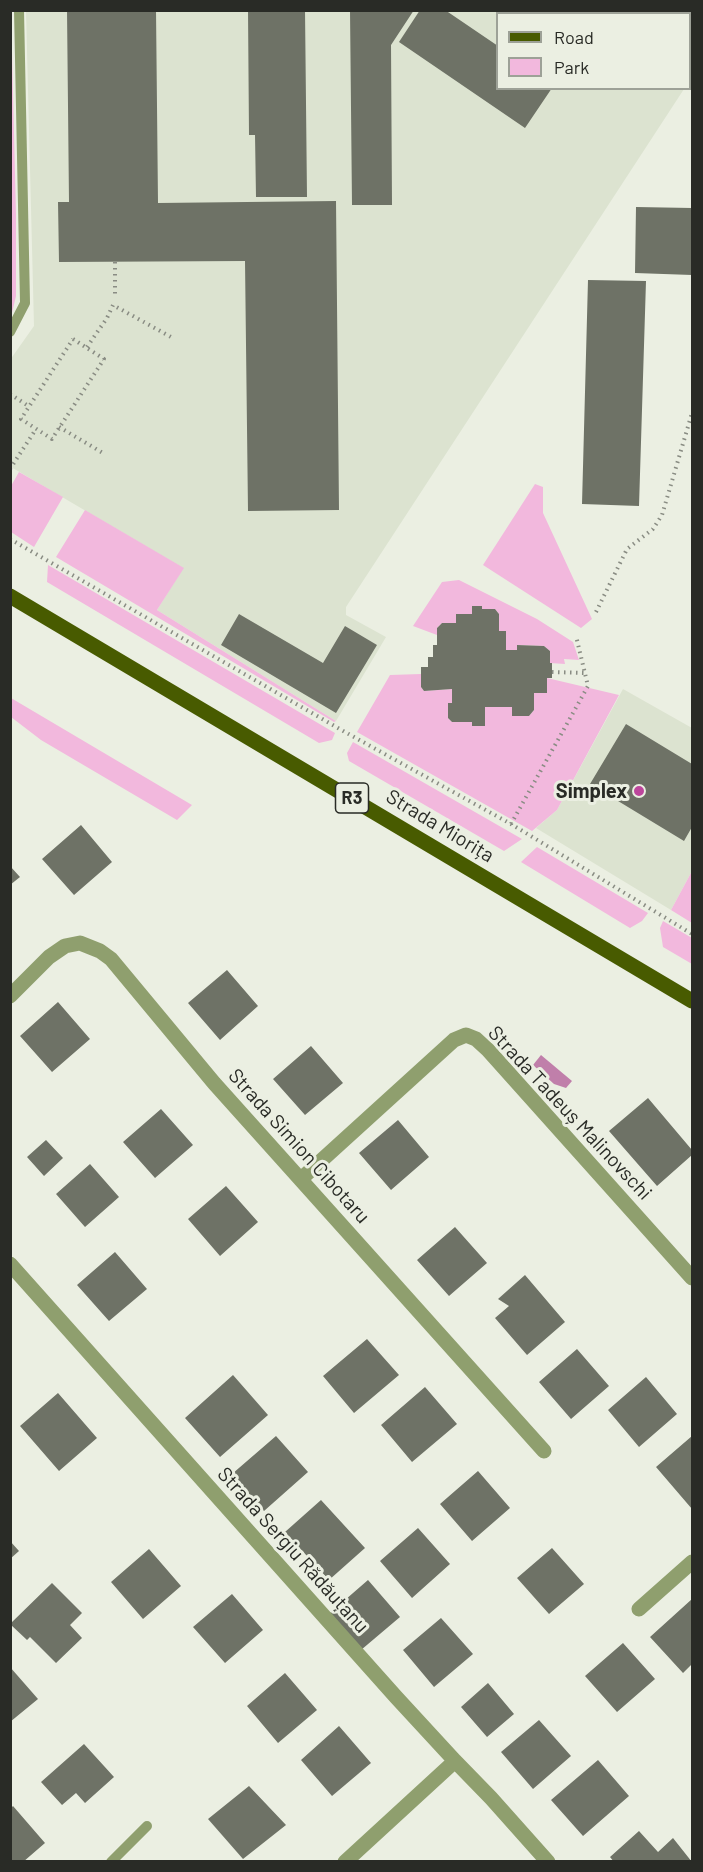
<!DOCTYPE html>
<html>
<head>
<meta charset="utf-8">
<style>
  body { margin:0 }
  #map { position:relative; width:703px; height:1872px; overflow:hidden; background:#ebefe2; font-family:Barlow,sans-serif }
  canvas { display:block }
  .frame { position:absolute; inset:0; border:12px solid #292b26; pointer-events:none }
  .legend { position:absolute; left:496px; top:12px; width:195px; height:78px; box-sizing:border-box; background:#ebefe2; border:2px solid #9da197; margin:0; padding:8px 10px; list-style:none; font-size:18px; color:#292b26 }
  .legend li { display:flex; align-items:center; gap:12px; height:30px }
  .legend b { width:30px; border:2px solid #9da197 }
</style>
</head>
<body>
<div id="map">
<canvas width="703" height="1872"></canvas>
<div class="frame"></div>
<ul class="legend">
<li><b style="height:8px;background:#485b00"></b>Road</li>
<li><b style="height:16px;background:#f2b8dd"></b>Park</li>
</ul>
</div>
<script>
const ctx = document.querySelector('canvas').getContext('2d');
ctx.lineJoin = 'round';
function fill(path, color) { ctx.fillStyle = color; ctx.fill(path, 'evenodd'); }
const poly = rows => new Path2D(rows.map(r => 'M' + r).join(''));
function strokePath(path, color, width, dash) { ctx.strokeStyle = color; ctx.lineWidth = width; ctx.lineCap = dash ? 'butt' : 'round'; ctx.setLineDash(dash || []); ctx.stroke(path); }
function label(font, color, halo, rows, align = 'center') {
  ctx.font = font + ' Barlow,sans-serif'; ctx.lineWidth = 6; ctx.setLineDash([]); ctx.textBaseline = 'middle'; ctx.strokeStyle = halo; ctx.fillStyle = color; for (const [text, x, y, turn = 0] of rows) {
    ctx.save(); ctx.translate(x, y); ctx.rotate((+turn || 0) * Math.PI / 180); ctx.textAlign = isNaN(turn) ? turn : align; if (halo) ctx.strokeText(text, 0, 0); ctx.fillText(text, 0, 0); ctx.restore();
  }
}
fill(poly([
  [26,11,692,11,692,79,690,81,690,14,498,14,498,88,684,89,346,607,346,615,386,637,336,721,157,610,183,568,11,467,10,360,34,326],
  [623,689,692,728,692,871,671,910,536,828,557,810]
]), '#dce3d0');
fill(poly([
  [11,10,16,215,16,296,11,317],
  [19,472,63,497,34,547,11,532,11,486],
  [535,484,543,487,543,513,592,619,581,628,483,565],
  [85,510,184,568,157,610,336,721,334,722,56,557],
  [48,565,335,733,332,740,319,743,47,582],
  [459,580,537,619,573,642,579,660,564,659,565,664,550,663,550,651,544,646,518,645,517,650,506,650,506,631,499,631,499,614,495,609,482,609,482,606,472,606,472,614,456,614,456,623,442,623,437,628,437,635,413,626,442,582],
  [421,674,421,687,424,691,452,689,452,703,448,703,448,718,452,722,472,722,472,726,485,726,485,707,512,707,512,716,529,716,534,710,534,693,547,678,619,695,557,810,532,831,357,732,390,675],
  [11,698,192,805,177,820,41,740,11,717],
  [353,742,522,839,504,851,349,761,347,753],
  [537,847,648,913,642,921,630,928,521,862],
  [692,871,692,923,671,910],
  [663,921,692,938,692,964,663,947,660,928]
]), '#f2b8dd');
fill(poly([
  [541,1055,572,1081,566,1088,554,1084,533,1065]
]), '#c07faa');
fill(poly([
  [67,10,156,10,158,203,336,201,339,510,248,511,245,261,59,262,58,202,69,202],
  [248,10,305,10,307,197,256,197,255,135,249,135],
  [350,10,414,10,391,45,392,205,352,205],
  [420,10,445,10,498,46,498,88,552,88,525,128,399,42],
  [636,207,692,208,692,275,635,273],
  [588,280,646,281,639,506,582,504],
  [472,606,482,606,482,609,495,609,499,614,499,631,506,631,506,650,517,650,517,645,544,646,550,651,550,663,552,663,552,678,547,678,547,693,534,693,534,710,529,716,512,716,512,707,485,707,485,726,472,726,472,722,452,722,448,718,448,703,452,703,452,689,424,691,421,687,421,667,428,667,428,657,433,657,433,645,437,645,437,628,442,623,456,623,456,614,472,614],
  [239,614,323,663,345,626,377,645,336,713,221,645],
  [626,724,692,764,692,827,684,841,590,784],
  [81,825,112,862,74,895,42,859],
  [10,866,20,877,10,885],
  [227,970,258,1006,220,1040,188,1003],
  [58,1002,90,1039,52,1072,20,1036],
  [311,1046,343,1083,305,1115,273,1079],
  [648,1098,692,1150,692,1155,657,1186,609,1131],
  [161,1109,193,1145,155,1178,123,1142],
  [398,1120,429,1157,391,1190,359,1153],
  [46,1140,63,1158,44,1176,27,1157],
  [90,1164,119,1197,85,1227,56,1194],
  [226,1186,258,1222,220,1256,188,1219],
  [455,1227,487,1263,449,1296,417,1260],
  [115,1252,147,1289,109,1321,77,1285],
  [525,1275,565,1322,527,1355,495,1318,509,1306,498,1299],
  [367,1339,399,1375,354,1413,323,1376],
  [577,1349,609,1386,571,1419,539,1382],
  [233,1375,268,1415,220,1457,185,1418],
  [646,1377,677,1414,639,1447,608,1410],
  [425,1387,457,1424,412,1462,381,1425],
  [58,1393,97,1438,59,1471,20,1426],
  [276,1436,308,1472,264,1511,232,1474],
  [692,1436,692,1509,656,1467],
  [478,1471,510,1508,472,1541,440,1504],
  [321,1500,365,1548,329,1580,285,1532],
  [418,1528,450,1564,412,1598,380,1561],
  [10,1541,19,1551,10,1559],
  [552,1548,584,1584,549,1614,517,1578],
  [149,1549,181,1586,143,1619,111,1582],
  [368,1580,400,1617,361,1650,330,1613],
  [52,1583,82,1613,70,1625,82,1638,56,1663,30,1637,27,1640,10,1624],
  [232,1594,263,1630,225,1663,193,1627],
  [692,1599,692,1664,683,1673,650,1637],
  [441,1618,473,1654,434,1687,403,1650],
  [623,1643,655,1679,617,1712,585,1676],
  [10,1667,38,1699,10,1722],
  [285,1673,317,1710,278,1743,247,1706],
  [488,1683,514,1714,487,1737,461,1707],
  [539,1720,571,1756,533,1789,501,1752],
  [339,1726,371,1763,332,1796,301,1760],
  [84,1744,114,1777,85,1803,76,1793,62,1805,41,1782],
  [598,1760,629,1796,583,1836,551,1800],
  [249,1786,286,1825,243,1859,208,1819],
  [13,1806,45,1843,23,1862,10,1862,10,1809],
  [639,1831,658,1852,673,1838,692,1862,614,1862,610,1857]
]), '#6e7266');
strokePath(poly([
  [115,262,115,294],
  [73,339,104,359,52,439,21,419,73,339],
  [87,347,107,318,113,305,171,337],
  [10,394,30,407],
  [59,427,103,453],
  [10,469,36,429],
  [10,539,345,732,511,824,692,934],
  [596,612,627,549,653,529,662,515,692,413],
  [552,672,585,673],
  [511,824,588,686,576,636]
]), '#898c83', 4, [1.5, 4.5]);
strokePath(poly([
  [10,332,25,303,19,10],
  [111,1862,147,1826]
]), '#8f9f6e', 10);
strokePath(poly([
  [10,996,49,957,65,946,80,943,100,951,111,959,214,1083,544,1451],
  [301,1179,454,1040,466,1035,476,1039,488,1050,692,1278],
  [10,1264,396,1697,455,1761,491,1798,548,1862],
  [639,1609,692,1562],
  [345,1862,455,1761]
]), '#8f9f6e', 15);
strokePath(poly([
  [10,596,692,1001]
]), '#485b00', 15);
for (const [x, y, r, color] of [
  [639,791,6,"#bd469c"]
]) { const dot = new Path2D(); dot.arc(x, y, r, 0, 2 * Math.PI); ctx.fillStyle = color; ctx.fill(dot); strokePath(dot, '#ebefe2', 2); }
for (const [x, y, w] of [
  [352,798,33]
]) { const box = new Path2D(); box.roundRect(x - w / 2, y - 15, w, 30, 4.5); ctx.fillStyle = '#ebefe2'; ctx.fill(box); strokePath(box, '#292b26', 1.5); }
label('bold 18px', '#292b26', null, [
  ["R3",352,798]
]);
label('bold 20px', '#292b26', '#ebefe2', [
  ["Simplex",627,791]
], 'right');
label('20px', '#292b26', '#ebefe2', [
  ["Strada Miorița",440,826,31],
  ["Strada Tadeuș Malinovschi",570,1113,47],
  ["Strada Simion Cibotaru",299,1146,48],
  ["Strada Sergiu Rădăuțanu",293,1550,48]
]);
</script>
</body>
</html>
